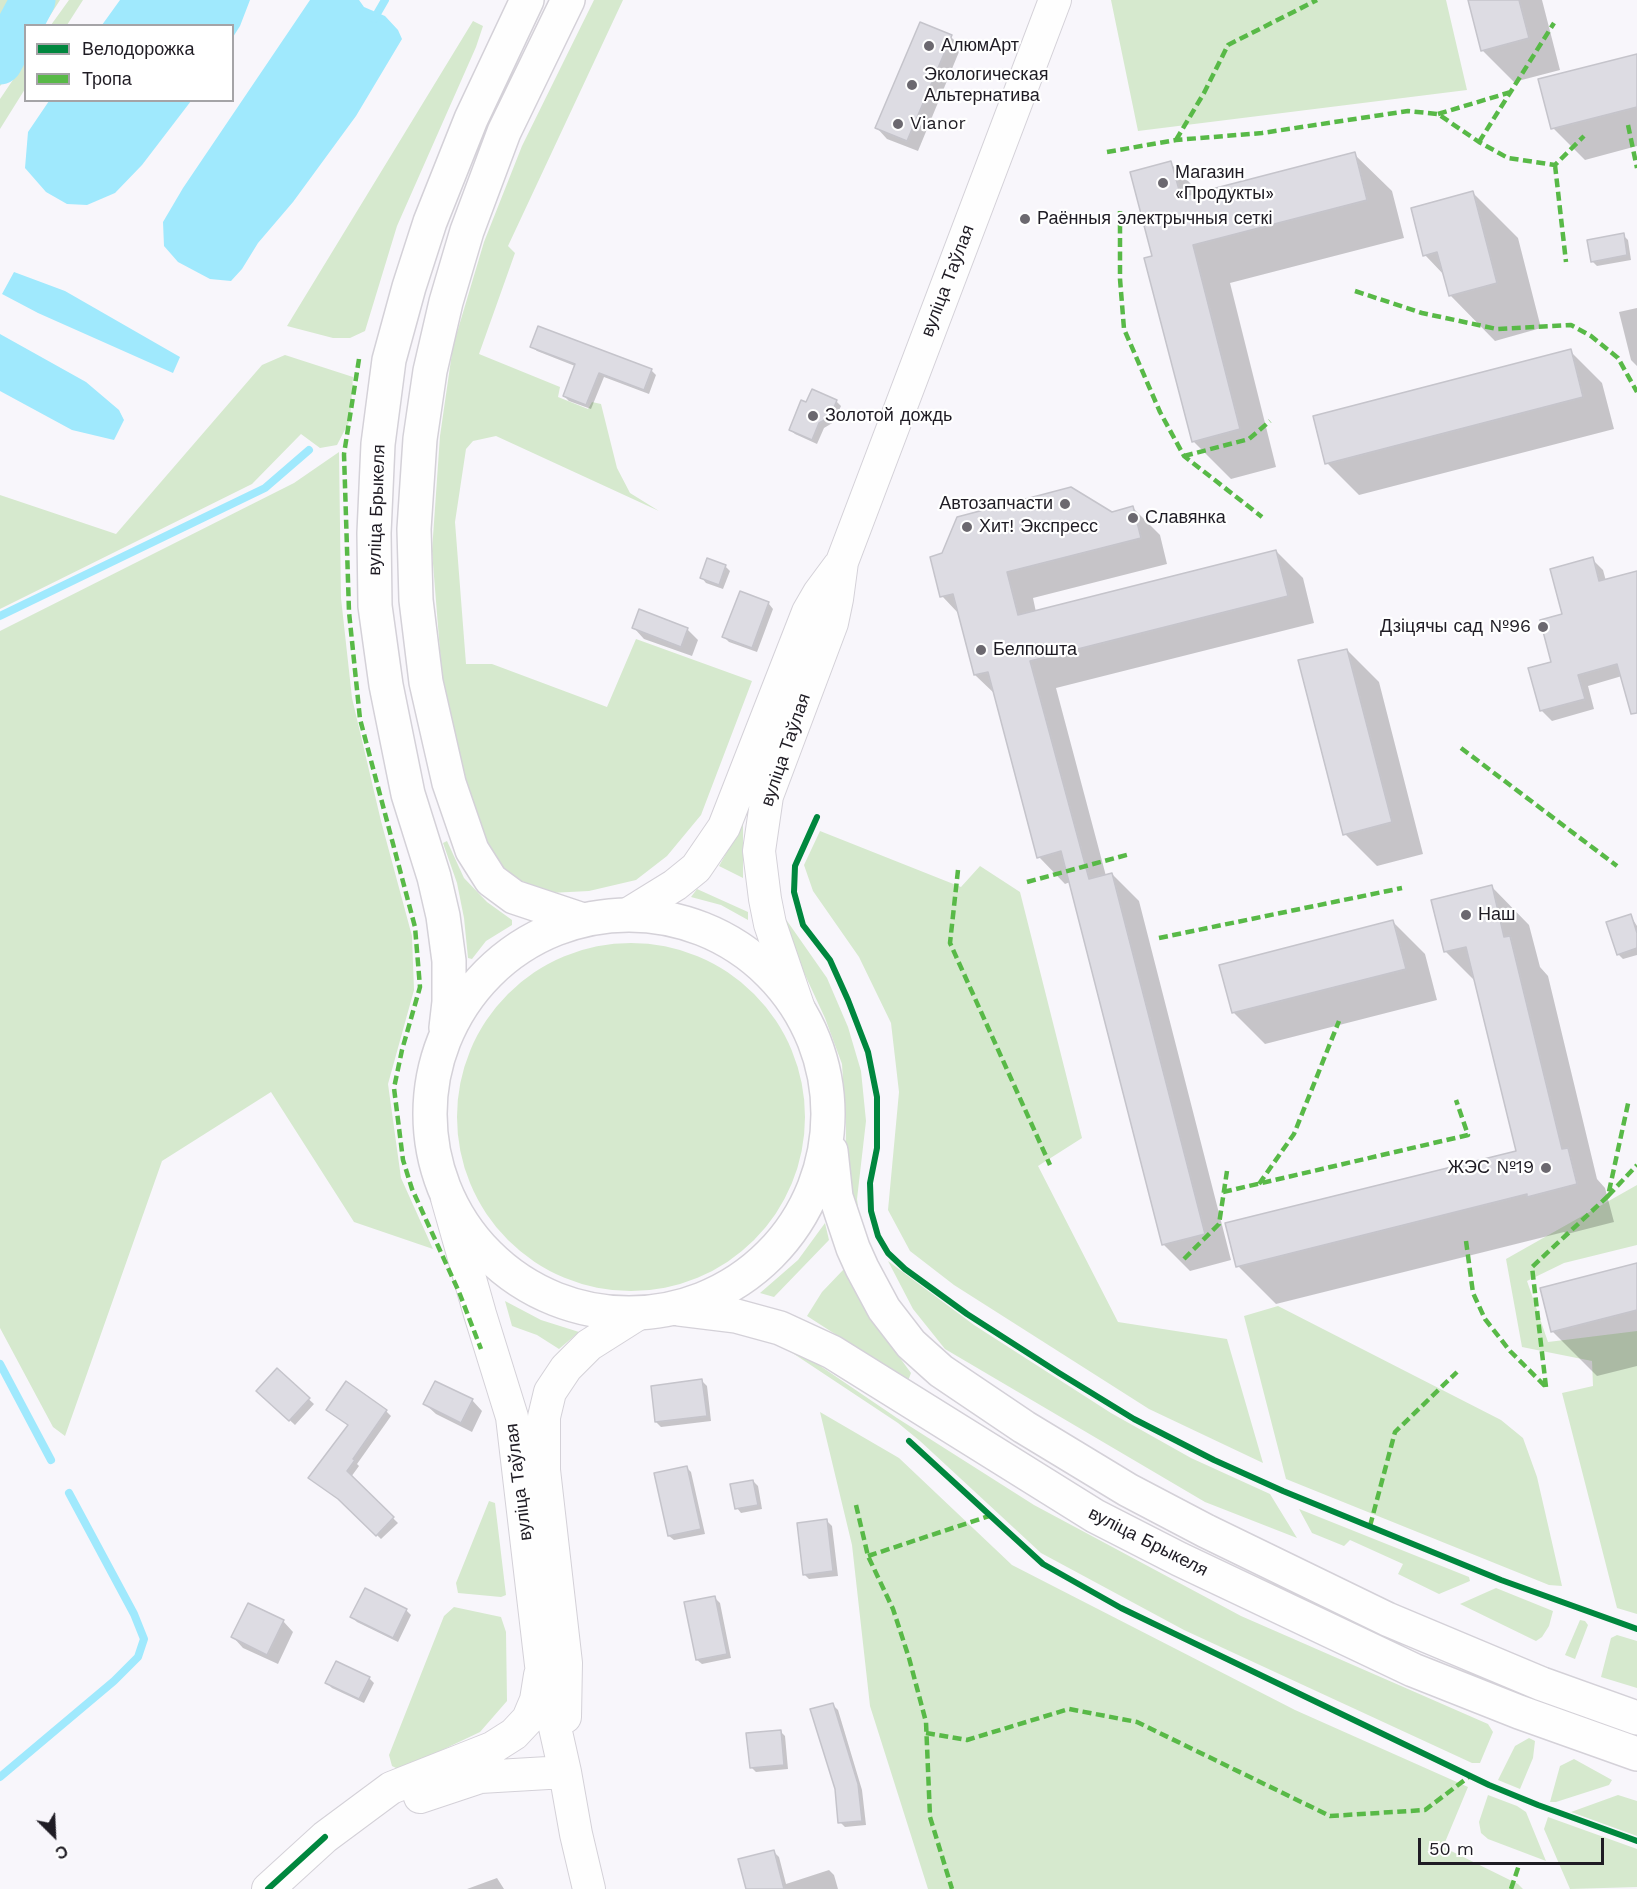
<!DOCTYPE html>
<html>
<head>
<meta charset="utf-8">
<style>
  body { margin:0 }
  #map { position:relative; width:1637px; height:1889px; overflow:hidden; background:#f8f6fb; font-family:"Work Sans",sans-serif }
  canvas { display:block }
  .legend { position:absolute; left:24px; top:24px; width:210px; height:78px; box-sizing:border-box; background:#fff; border:2px solid #a5a4a7; margin:0; padding:8px 10px; list-style:none; font-size:18px; color:#1f1c24 }
  .legend li { display:flex; align-items:center; gap:12px; height:30px }
  .legend b { width:30px; border:2px solid #a5a4a7 }
  .north { position:absolute; left:24px; top:1805px; width:60px; height:60px; -webkit-text-stroke:4px #fff; paint-order:stroke; rotate:156deg; font-size:16px; font-weight:700; line-height:24px; text-align:center; color:#1f1c24 }
  .north::after { content:''; display:block; margin:auto; width:21px; height:27px; background:#1f1c24; clip-path:polygon(50% 0,100% 100%,50% 72%,0 100%) }
  .scale { position:absolute; left:1418px; top:1838px; width:186px; height:27px; box-sizing:border-box; border:3px solid #1f1c24; border-top:0; padding-left:8px; font-size:18px; line-height:21px; white-space:nowrap; color:#1f1c24; -webkit-text-stroke:4px #fff; paint-order:stroke }
</style>
</head>
<body>
<div id="map">
<canvas width="1637" height="1889"></canvas>
<ul class="legend">
<li><b style="height:8px;background:#00873e"></b>Велодорожка</li>
<li><b style="height:8px;background:#58b947"></b>Тропа</li>
</ul>
<div class="north">С</div>
<div class="scale">50 m</div>
</div>
<script>
const ctx = document.querySelector('canvas').getContext('2d');
ctx.lineJoin = 'round';
function fill(path, color) { ctx.fillStyle = color; ctx.fill(path, 'evenodd'); }
const poly = rows => new Path2D(rows.map(r => 'M' + r).join(''));
function strokePath(path, color, width, dash) { ctx.strokeStyle = color; ctx.lineWidth = width; ctx.lineCap = dash ? 'butt' : 'round'; ctx.setLineDash(dash || []); ctx.stroke(path); }
function label(font, color, halo, rows, align = 'center') {
  ctx.font = font + ' "Work Sans",sans-serif'; ctx.lineWidth = 4.5; ctx.setLineDash([]); ctx.textBaseline = 'middle'; ctx.strokeStyle = halo; ctx.fillStyle = color; for (const [text, x, y, turn = 0] of rows) {
    ctx.save(); ctx.translate(x, y); ctx.rotate((+turn || 0) * Math.PI / 180); ctx.textAlign = isNaN(turn) ? turn : align; if (halo) ctx.strokeText(text, 0, 0); ctx.fillText(text, 0, 0); ctx.restore();
  }
}
fill(poly([
  [0,0,60,0,44,25,26,26,25,53,14,71,0,86],
  [69,0,83,0,67,25,51,25],
  [594,0,623,0,508,246,515,253,479,354,560,387,558,397,588,409,592,402,601,404,617,468,630,493,659,511,496,436,473,441,466,449,455,522,466,664,492,664,607,707,636,639,752,681,701,815,667,856,636,880,589,891,550,893,510,876,484,841,463,783,448,715,441,664,432,551,440,436,453,346,484,242,522,146],
  [1111,0,1446,0,1467,90,1138,131],
  [473,21,483,26,476,47,397,226,365,331,350,338,333,338,287,326],
  [25,62,25,89,0,129,0,99],
  [285,355,353,377,350,420,337,445,320,448,301,434,252,484,0,609,0,495,116,534,262,365],
  [339,452,341,598,352,698,381,821,412,936,414,990,388,1084,401,1178,433,1249,354,1222,271,1092,162,1161,65,1436,53,1427,0,1328,0,631,294,483],
  [743,823,743,878,719,866],
  [820,831,961,887,980,866,1020,892,1082,1138,1038,1166,1118,1322,1227,1339,1263,1463,1149,1409,954,1285,910,1251,888,1210,899,1092,891,1023,859,957,813,891,804,865],
  [447,841,464,878,487,902,512,920,512,925,486,941,472,959,468,958,464,918,457,883,443,843],
  [697,889,748,912,748,920,721,905,691,897],
  [785,918,827,978,848,1027,861,1071,866,1121,857,1199,861,1230,845,1195,846,1127,842,1064,825,1018,800,964],
  '457 1117a174 174 0 1 1 348 0a174 174 0 1 1-348 0Z',
  [1637,1185,1637,1245,1564,1263,1527,1281,1548,1342,1637,1331,1637,1614,1617,1608,1562,1393,1593,1386,1592,1361,1522,1347,1506,1259],
  [825,1223,829,1240,774,1297,760,1293,798,1260],
  [888,1261,974,1325,1111,1413,1191,1458,1270,1494,1297,1538,1205,1502,945,1349,913,1309],
  [844,1269,878,1328,911,1373,908,1381,807,1316,822,1292],
  [505,1301,541,1320,579,1332,559,1349,537,1335,512,1326],
  [1278,1306,1501,1420,1523,1438,1537,1477,1562,1586,1549,1585,1286,1479,1244,1316],
  [791,1352,810,1359,897,1418,1034,1505,1241,1616,1488,1724,1493,1732,1480,1763,1472,1763,1184,1630,1041,1553,920,1441,898,1423],
  [820,1412,899,1458,1012,1565,1295,1710,1468,1787,1443,1847,1518,1884,1523,1889,928,1889,870,1706,852,1545],
  [489,1501,495,1503,506,1595,501,1597,458,1593,456,1583],
  [1299,1509,1469,1577,1470,1581,1439,1594,1398,1574,1403,1564,1350,1540,1344,1546,1312,1533],
  [1496,1588,1553,1611,1549,1626,1542,1637,1536,1641,1460,1604],
  [454,1607,501,1617,506,1632,507,1701,480,1732,400,1770,392,1766,389,1755,444,1616],
  [1580,1620,1585,1621,1588,1625,1575,1659,1565,1655],
  [1617,1635,1637,1641,1637,1688,1601,1677,1611,1638],
  [1529,1738,1535,1741,1533,1758,1520,1789,1498,1780,1515,1746],
  [1574,1759,1612,1780,1609,1785,1556,1802,1550,1802,1560,1766],
  [1488,1795,1517,1806,1526,1812,1546,1861,1488,1839,1481,1833,1479,1822],
  [1618,1795,1637,1801,1637,1836,1571,1812],
  [1548,1817,1637,1849,1637,1887,1570,1889,1544,1829]
]), '#d6e9ce');
fill(poly([
  [120,0,250,0,240,26,233,37,232,26,102,25],
  [310,0,359,0,364,7,385,16,398,30,402,39,356,116,293,202,258,243,242,269,231,281,210,279,178,262,164,246,163,222,183,188],
  [49,101,49,100,191,101,142,165,115,193,87,205,67,204,46,192,25,168,28,132],
  [14,272,65,291,180,357,173,373,38,313,2,294],
  [0,334,86,382,119,410,124,420,114,440,72,430,0,391]
]), '#a0e9fd');
fill(poly([
  [1470,0,1542,0,1560,70,1514,82,1482,50],
  [951,37,961,47,918,151,887,139,877,128],
  [1637,56,1637,146,1585,160,1553,128],
  [1354,154,1392,191,1404,238,1230,283,1276,467,1231,479,1193,441,1154,257,1170,163,1201,194],
  [1473,193,1518,238,1541,328,1495,341,1450,295,1445,276,1425,255],
  [1623,235,1628,240,1631,260,1597,266,1592,261],
  [1637,308,1637,366,1631,360,1619,312],
  [532,347,651,370,656,375,649,394,604,377,591,409,569,401,564,396,575,366,537,351],
  [1570,351,1602,383,1614,429,1359,495,1327,463],
  [836,401,841,406,834,422,824,428,817,444,795,434,790,429,807,403],
  [1133,508,1160,535,1167,564,1033,598,1036,612,1276,551,1303,578,1314,623,1056,688,1106,876,1112,874,1139,901,1231,1260,1190,1271,1163,1244,1070,882,1065,884,1039,857,996,695,975,675,959,614,942,596,1112,513],
  [1592,559,1603,570,1606,581,1637,573,1637,699,1622,676,1588,686,1594,709,1552,721,1541,710,1564,615],
  [725,566,730,571,723,589,706,583,702,578],
  [741,593,769,604,773,609,757,652,729,642,724,637],
  [634,628,687,629,698,640,692,656,644,639],
  [1347,650,1379,682,1423,854,1377,866,1345,834],
  [1491,886,1529,925,1540,967,1548,976,1597,1179,1605,1188,1614,1222,1567,1234,1564,1232,1276,1304,1238,1266,1518,1152,1477,983,1446,952,1433,901],
  [1630,915,1637,926,1637,955,1623,959,1618,954],
  [1393,922,1425,954,1437,1000,1265,1044,1233,1012],
  [1637,1265,1637,1366,1597,1376,1552,1331],
  [277,1370,314,1404,295,1425,258,1391],
  [702,1381,707,1386,711,1421,661,1427,656,1422],
  [472,1400,482,1411,472,1432,436,1414,425,1404],
  [328,1410,386,1411,391,1416,357,1464,359,1466,351,1477,398,1523,381,1539,345,1504,349,1426],
  [687,1468,691,1472,705,1534,674,1540,669,1536],
  [753,1481,758,1486,762,1509,741,1513,737,1508],
  [827,1521,832,1526,838,1576,809,1579,804,1574],
  [715,1598,720,1603,731,1658,702,1664,697,1660],
  [406,1610,411,1615,398,1642,357,1622,352,1617],
  [283,1621,293,1632,278,1664,243,1648,233,1637],
  [369,1678,374,1683,364,1703,332,1688,327,1683],
  [833,1705,838,1710,862,1790,866,1825,845,1827,840,1822],
  [780,1731,785,1736,788,1769,756,1772,751,1767],
  [774,1852,779,1857,786,1884,829,1870,834,1875,838,1889,748,1889],
  [497,1878,504,1889,467,1889]
]), '#0003');
strokePath(poly([
  [374,19,385,0],
  [0,616,265,488,309,450],
  [0,1364,51,1460],
  [0,1777,114,1681,138,1657,144,1639,134,1614,69,1493]
]), '#a0e9fd', 8);
strokePath(poly([
  [0,62,33,0]
]), '#a0e9fd', 45);
const building = poly([
  [1468,0,1519,0,1529,38,1481,51,1468,0],
  [920,22,952,35,907,141,875,128,920,22],
  [1637,54,1637,107,1551,129,1538,79,1637,54],
  [1355,152,1367,200,1193,245,1240,429,1192,442,1144,258,1152,256,1130,172,1171,161,1181,197,1355,152],
  [1473,191,1497,283,1449,296,1437,252,1423,256,1411,208,1473,191],
  [1624,233,1627,255,1591,262,1587,240,1624,233],
  [538,326,652,369,644,390,599,373,586,405,563,396,575,364,530,347,538,326],
  [1571,349,1583,397,1325,464,1313,416,1571,349],
  [812,389,837,400,830,417,819,423,812,440,789,430,801,400,806,402,812,389],
  [1071,487,1112,512,1133,506,1141,538,1007,572,1018,615,1276,550,1288,596,1030,661,1089,879,1112,873,1205,1234,1162,1245,1061,851,1037,858,988,672,974,675,953,594,940,597,930,557,942,553,957,517,1071,487],
  [1593,557,1599,581,1637,571,1637,713,1631,714,1617,664,1578,675,1585,699,1540,711,1528,668,1551,662,1540,620,1562,614,1550,569,1593,557],
  [707,558,726,565,719,585,700,578,707,558],
  [740,591,769,602,752,648,722,637,740,591],
  [639,609,688,628,681,647,632,628,639,609],
  [1347,649,1392,822,1343,835,1298,660,1347,649],
  [1492,885,1504,937,1510,936,1562,1149,1568,1148,1577,1184,1527,1197,1527,1194,1236,1267,1225,1223,1516,1151,1466,947,1444,952,1431,900,1492,885],
  [1631,914,1637,933,1637,948,1617,955,1606,922,1631,914],
  [1393,920,1406,969,1232,1013,1219,965,1393,920],
  [1637,1263,1637,1310,1551,1332,1540,1288,1637,1263],
  [277,1368,310,1398,289,1421,256,1391,277,1368],
  [702,1379,707,1416,655,1422,651,1386,702,1379],
  [346,1381,387,1410,353,1459,355,1460,347,1471,394,1517,376,1536,338,1499,308,1478,348,1425,326,1410,346,1381],
  [435,1381,473,1399,461,1423,423,1404,435,1381],
  [687,1466,701,1529,668,1536,654,1473,687,1466],
  [753,1480,758,1505,735,1509,730,1484,753,1480],
  [827,1519,833,1571,803,1575,797,1523,827,1519],
  [365,1588,407,1609,393,1638,350,1617,365,1588],
  [715,1596,727,1654,696,1660,684,1602,715,1596],
  [248,1603,284,1620,267,1655,231,1637,248,1603],
  [336,1661,370,1677,359,1699,325,1683,336,1661],
  [833,1703,858,1784,862,1821,838,1823,835,1789,810,1709,833,1703],
  [781,1730,784,1765,750,1768,746,1733,781,1730],
  [774,1850,784,1889,746,1889,738,1859,774,1850]
]);
fill(building, '#dddce3');
strokePath(building, '#c5c4cb', 1.5);
const secondary = poly([
  [628,914,675,885,696,868,724,827,808,612,819,593,839,566],
  [799,1009,770,924,765,899,759,851,767,796,832,623,837,599,842,562,1055,0],
  [447,1198,480,1314,512,1417,541,1665,565,1772,576,1834,589,1889],
  [565,1717,566,1663,544,1470,544,1417,550,1392,566,1368,589,1345,638,1314],
  [420,1797,480,1777,565,1772],
  [268,1889,325,1837,391,1788,492,1748,514,1734,528,1719,536,1700,540,1675]
]);
const primary = poly([
  [568,0,504,132,467,231,446,302,430,371,420,439,414,529,416,600,426,682,449,783,472,850,491,880,514,897,583,920],
  '430 1114a199 199 0 1 1 398 0a199 199 0 1 1-398 0Z',
  [446,1028,449,1002,449,961,443,916,434,877,408,794,386,685,375,606,374,533,378,444,389,360,409,287,430,222,471,119,527,0],
  [831,1151,836,1197,853,1248,862,1268,884,1309,911,1344,941,1371,1024,1427,1128,1490,1206,1531,1387,1619,1542,1684,1637,1718],
  [679,1309,736,1316,780,1328,832,1352,1095,1516,1179,1559,1413,1670,1519,1712,1637,1754]
]);
strokePath(secondary, '#d4d1d8', 34);
strokePath(primary, '#d4d1d8', 36);
strokePath(secondary, '#fefefe', 32);
strokePath(primary, '#fefefe', 33);
strokePath(poly([
  [1438,114,1511,92],
  [1628,125,1637,168],
  [1176,140,1204,93,1228,45,1317,0],
  [1479,142,1554,23],
  [1107,152,1176,140,1262,133,1408,111,1438,114,1479,142,1508,158,1555,165,1584,136],
  [1555,165,1566,262],
  [1120,211,1120,279,1124,329,1160,412,1184,456,1262,517],
  [1355,291,1422,313,1497,329,1571,325,1591,336,1618,358,1637,392],
  [359,359,344,454,349,612,360,719,415,927,420,987,402,1050,394,1088,403,1160,412,1189,459,1292,481,1349],
  [1184,456,1249,439,1270,421],
  [1461,748,1617,866],
  [958,870,950,943,1050,1165],
  [1027,882,1130,854],
  [1159,938,1402,888],
  [1259,1184,1294,1134,1339,1021],
  [1223,1192,1468,1135,1456,1100],
  [1608,1196,1637,1165],
  [1466,1241,1473,1293,1485,1319,1510,1351,1546,1387],
  [1184,1259,1219,1224,1227,1171],
  [1546,1387,1532,1267,1608,1196,1629,1099],
  [856,1505,868,1556,893,1609,909,1658,926,1722,930,1817,952,1889],
  [1370,1526,1395,1432,1457,1372],
  [868,1556,989,1516],
  [926,1733,967,1740,1069,1709,1137,1722,1330,1816,1425,1810,1470,1776],
  [1511,1889,1519,1865]
]), '#58b947', 4.5, [9, 4.5]);
strokePath(poly([
  [817,817,795,866,794,892,803,925,830,960,848,1000,868,1052,877,1097,877,1148,870,1183,871,1211,878,1236,888,1253,905,1269,967,1314,1059,1373,1134,1419,1214,1460,1283,1491,1501,1580,1637,1629],
  [909,1441,1043,1564,1121,1608,1489,1785,1538,1805,1637,1841],
  [268,1889,325,1837]
]), '#00873e', 6);
for (const [x, y, r, color] of [
  [929,46,6,"#6b686f"],
  [912,85,6,"#6b686f"],
  [898,124,6,"#6b686f"],
  [1163,183,6,"#6b686f"],
  [1025,219,6,"#6b686f"],
  [813,416,6,"#6b686f"],
  [1065,504,6,"#6b686f"],
  [1133,518,6,"#6b686f"],
  [967,527,6,"#6b686f"],
  [1543,627,6,"#6b686f"],
  [981,650,6,"#6b686f"],
  [1466,915,6,"#6b686f"],
  [1546,1168,6,"#6b686f"]
]) { const dot = new Path2D(); dot.arc(x, y, r, 0, 2 * Math.PI); ctx.fillStyle = color; ctx.fill(dot); strokePath(dot, '#fff', 2); }
label('18px', '#1f1c24', '#fff', [
  ["АлюмАрт",941,46],
  ["Экологическая",924,75],
  ["Альтернатива",924,96],
  ["Vianor",910,124],
  ["Магазин",1175,173],
  ["«Продукты»",1175,194],
  ["Раённыя электрычныя сеткі",1037,219],
  ["Золотой дождь",825,416],
  ["Автозапчасти",1053,504,"right"],
  ["Славянка",1145,518],
  ["Хит! Экспресс",979,527],
  ["Дзіцячы сад №96",1531,627,"right"],
  ["Белпошта",993,650],
  ["Наш",1478,915],
  ["ЖЭС №19",1534,1168,"right"]
], 'left');
label('18px', '#1f1c24', '#fff', [
  ["вуліца Таўлая",948,281,-69],
  ["вуліца Брыкеля",377,510,-88],
  ["вуліца Таўлая",786,750,-71],
  ["вуліца Таўлая",519,1482,-97],
  ["вуліца Брыкеля",1148,1542,27]
]);
</script>
</body>
</html>
